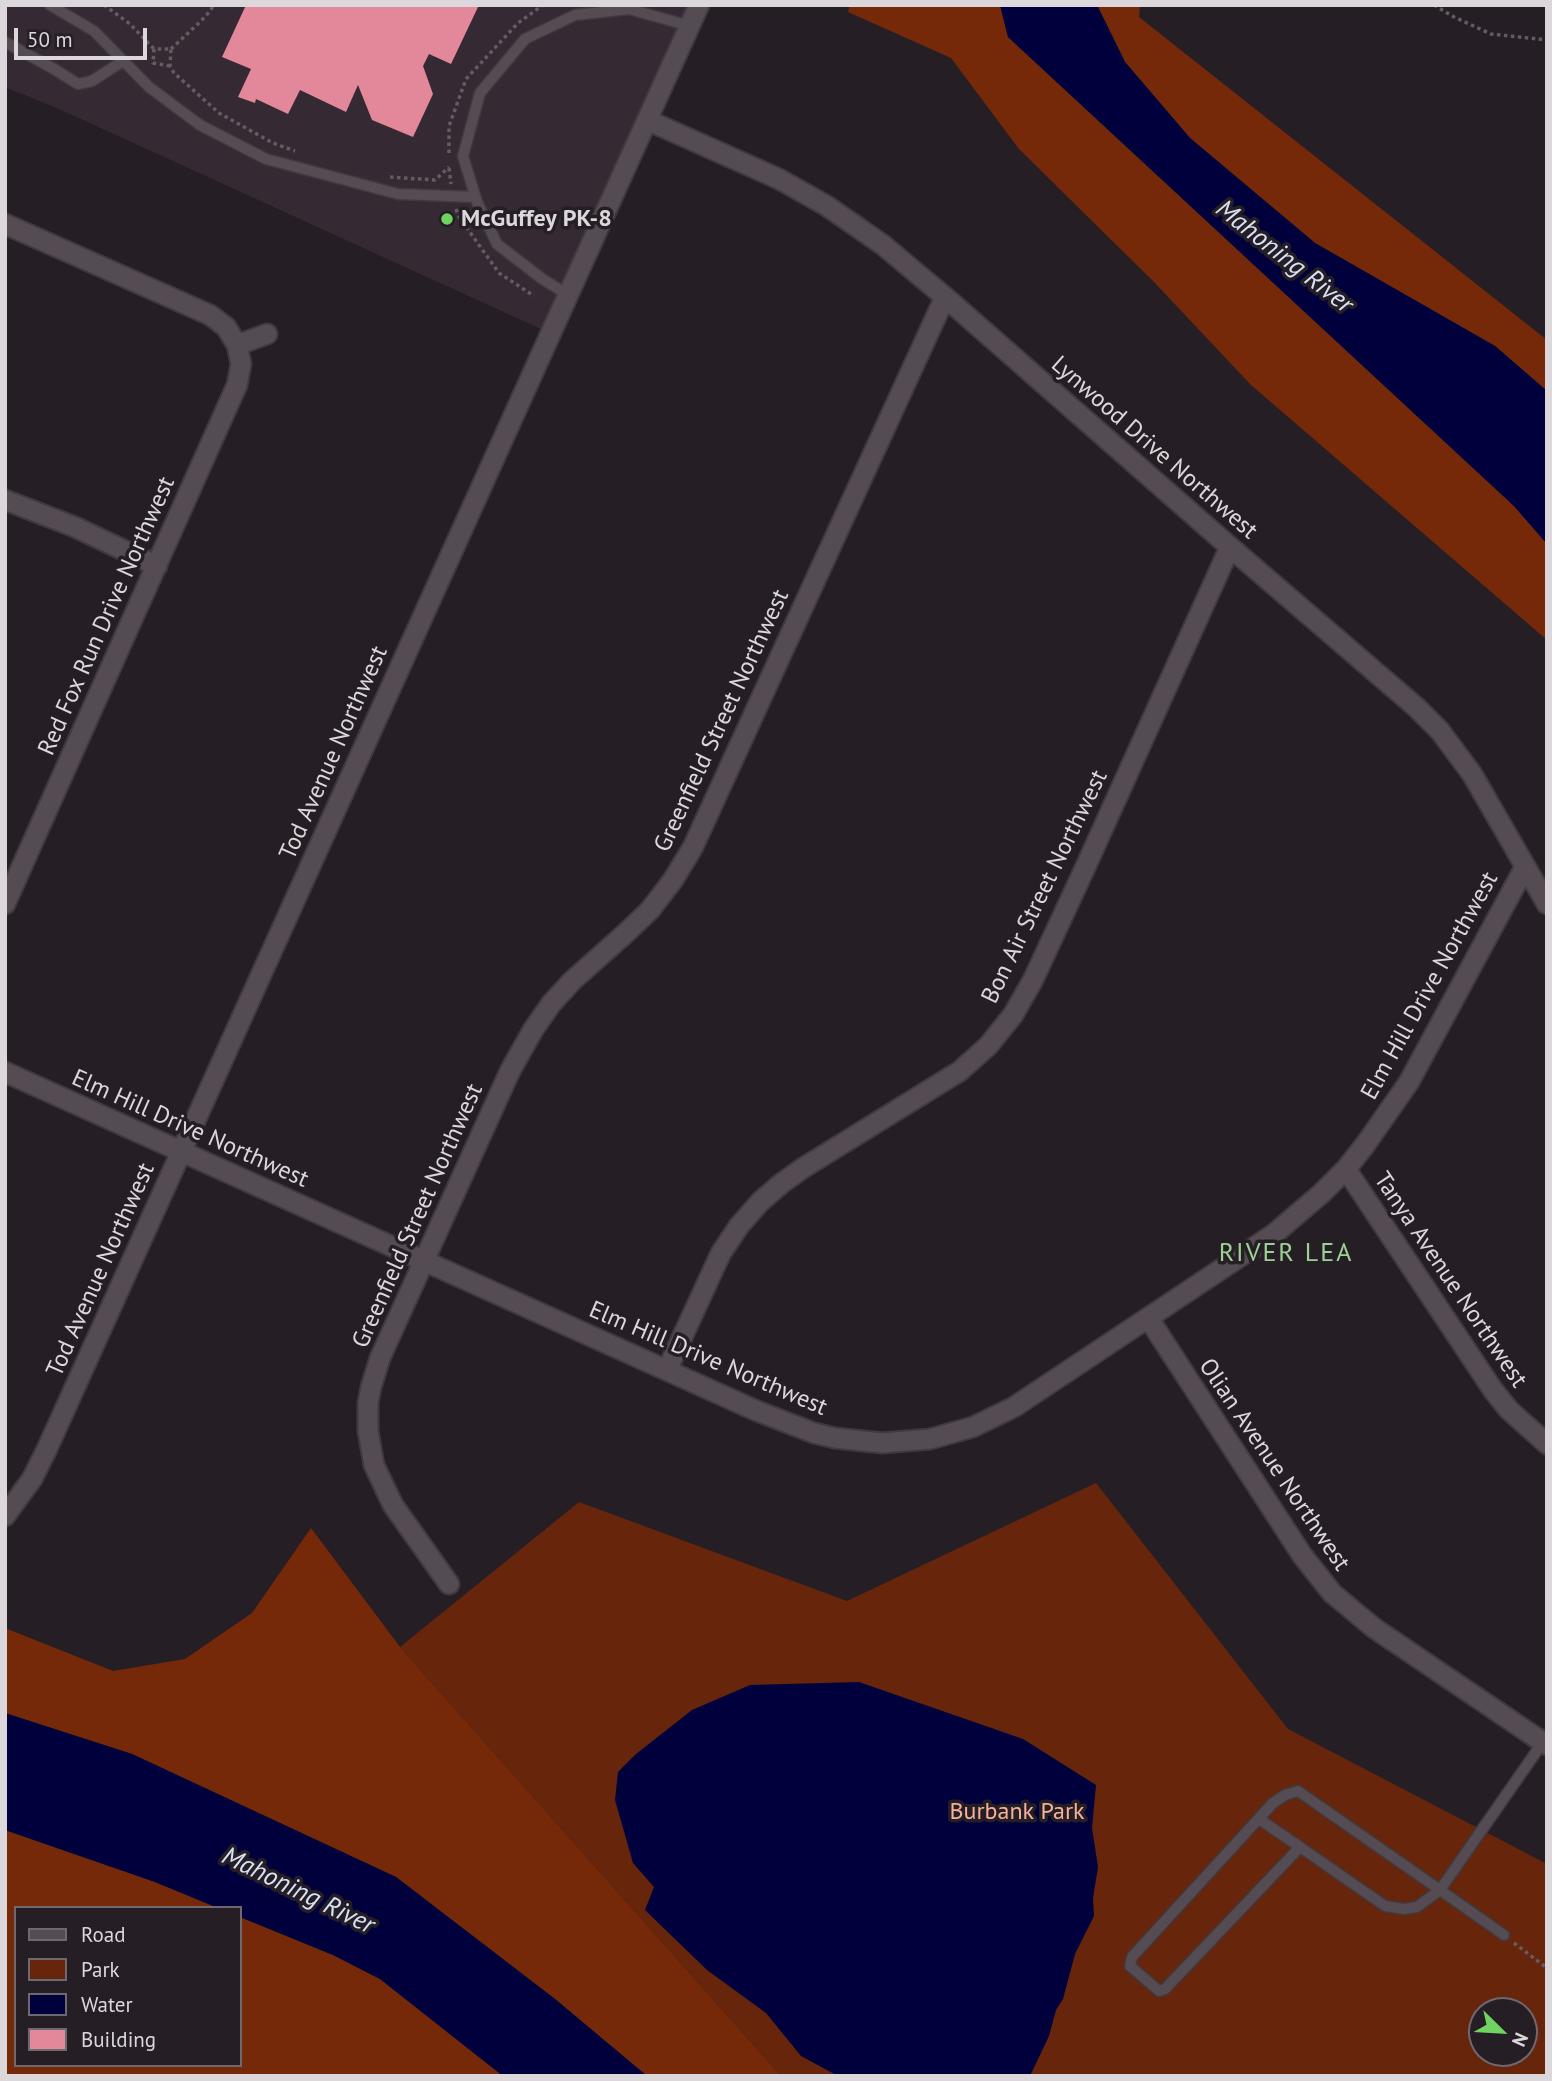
<!DOCTYPE html>
<html>
<head>
<meta charset="utf-8">
<style>
  body { margin:0 }
  #map { position:relative; width:1552px; height:2081px; overflow:hidden; background:#261e25; font-family:"PT Sans",sans-serif }
  canvas { display:block }
  .frame { position:absolute; inset:0; border:7px solid #dcd7db; pointer-events:none }
  .legend { position:absolute; left:14px; top:1906px; width:228px; height:161px; box-sizing:border-box; background:#261e25; border:2px solid #6f686e; margin:0; padding:9px 12px; list-style:none; font-size:21px; color:#dcd7db }
  .legend li { display:flex; align-items:center; gap:14px; height:35px }
  .legend b { width:35px; border:2px solid #6f686e }
  .north { position:absolute; left:1468px; top:1997px; width:70px; height:70px; box-sizing:border-box; background:#261e25; border:2px solid #6f686e; border-radius:50%; rotate:114deg; font-size:19px; font-weight:700; line-height:28px; text-align:center; color:#dcd7db }
  .north::after { content:''; display:block; margin:auto; width:24px; height:32px; background:#6ed361; clip-path:polygon(50% 0,100% 100%,50% 72%,0 100%) }
  .scale { position:absolute; left:14px; top:28px; width:133px; height:32px; box-sizing:border-box; border:4px solid #dcd7db; border-top:0; padding-left:9px; font-size:21px; line-height:24px; white-space:nowrap; color:#dcd7db; -webkit-text-stroke:5px #261e25; paint-order:stroke }
</style>
</head>
<body>
<div id="map">
<canvas width="1552" height="2081"></canvas>
<div class="frame"></div>
<ul class="legend">
<li><b style="height:9px;background:#544b53"></b>Road</li>
<li><b style="height:19px;background:#67250b"></b>Park</li>
<li><b style="height:19px;background:#00003c"></b>Water</li>
<li><b style="height:19px;background:#e3879b"></b>Building</li>
</ul>
<div class="north">N</div>
<div class="scale">50 m</div>
</div>
<script>
const ctx = document.querySelector('canvas').getContext('2d');
ctx.lineJoin = 'round';
function fill(path, color) { ctx.fillStyle = color; ctx.fill(path, 'evenodd'); }
const poly = rows => new Path2D(rows.map(r => 'M' + r).join(''));
function strokePath(path, color, width, dash) { ctx.strokeStyle = color; ctx.lineWidth = width; ctx.lineCap = dash ? 'butt' : 'round'; ctx.setLineDash(dash || []); ctx.stroke(path); }
function label(font, color, halo, rows, align = 'center') {
  ctx.font = font + ' "PT Sans",sans-serif'; ctx.lineWidth = 7; ctx.setLineDash([]); ctx.textBaseline = 'middle'; ctx.strokeStyle = halo; ctx.fillStyle = color; for (const [text, x, y, turn = 0] of rows) {
    ctx.save(); ctx.translate(x, y); ctx.rotate((+turn || 0) * Math.PI / 180); ctx.textAlign = isNaN(turn) ? turn : align; if (halo) ctx.strokeText(text, 0, 0); ctx.fillText(text, 0, 0); ctx.restore();
  }
}
fill(poly([
  [5,5,691,5,543,330,59,109,5,87]
]), '#352933');
fill(poly([
  [1096,1483,1288,1729,1547,1864,1547,2076,781,2076,400,1647,579,1502,847,1601],
  [1482,2011,1524,2011,1524,2053,1482,2053]
]), '#67250b');
fill(poly([
  [850,5,1000,5,1008,37,1514,506,1547,544,1547,640,1251,385,1154,282,1019,149,951,58,848,12],
  [1097,5,1140,5,1139,17,1547,340,1547,391,1495,346,1315,243,1190,138,1125,62],
  [311,1528,400,1647,781,2076,647,2076,555,1999,396,1877,132,1754,5,1713,5,1628,113,1671,185,1659,252,1613],
  [5,1830,155,1882,218,1908,16,1908,16,2065,240,2065,240,1917,333,1955,380,1979,503,2076,5,2076]
]), '#752909');
fill(poly([
  [1000,5,1097,5,1125,62,1190,138,1315,243,1495,346,1547,391,1547,544,1514,506,1008,37],
  [859,1682,1023,1739,1096,1785,1092,1828,1098,1867,1093,1898,1094,1916,1075,1954,1063,1999,1056,2010,1049,2036,1030,2076,838,2076,801,2056,766,2013,707,1970,645,1910,654,1887,633,1863,615,1800,618,1772,636,1754,692,1710,750,1685],
  [5,1713,132,1754,396,1877,555,1999,647,2076,503,2076,380,1979,333,1955,240,1917,240,1908,218,1908,155,1882,5,1830]
]), '#00003c');
fill(poly([
  [246,5,479,5,451,64,429,54,423,66,433,94,413,137,372,120,358,85,346,112,300,90,288,114,256,99,255,103,238,97,251,69,222,57]
]), '#e3879b');
const service = poly([
  [50,5,94,31,149,87,200,125,266,159,398,194,475,197],
  [5,42,54,69,78,84,92,81,123,61],
  [568,295,541,278,497,244,477,202,463,156,480,93,525,39,575,15,629,9,690,26],
  [1259,1819,1300,1847],
  [1504,1935,1440,1890,1298,1791,1285,1795,1273,1803,1132,1957,1130,1966,1159,1991,1165,1989,1300,1847,1385,1906,1404,1909,1417,1907,1440,1890,1543,1742]
]);
const minor = poly([
  [647,120,779,179,827,206,883,245,945,297,1230,547,1416,707,1440,731,1472,774,1547,904],
  [5,224,210,315,226,327,237,345,241,364,237,385,5,904],
  [237,345,267,334],
  [5,500,75,527,157,566],
  [5,1072,757,1411,814,1433,835,1438,882,1443,930,1439,973,1427,1014,1407,1274,1234,1322,1193,1346,1169,1365,1145,1409,1082,1525,867],
  [1346,1169,1493,1390,1509,1410,1547,1444],
  [1149,1319,1302,1555,1332,1593,1374,1628,1547,1745],
  [667,1370,721,1253,739,1226,760,1202,782,1183,803,1168,960,1071,988,1046,1013,1015,1033,980,1085,868,1230,547],
  [5,1516,32,1479,47,1449,699,5],
  [449,1584,393,1505,374,1465,368,1431,368,1403,371,1387,380,1358,510,1071,533,1030,551,1004,572,981,627,932,650,910,673,880,693,847,945,297]
]);
strokePath(service, '#403a3f', 13);
strokePath(minor, '#403a3f', 23);
strokePath(poly([
  [104,5,130,24,154,49],
  [1434,5,1454,17,1491,34,1547,40],
  [171,49,201,21,211,10,213,5],
  [170,66,153,63,154,49,171,49,170,66,174,73,219,113,273,143,295,151],
  [449,153,449,126,466,79,518,23,543,5],
  [449,168,451,184],
  [390,177,435,180,449,167],
  [456,209,459,217,499,273,534,296],
  [1514,1943,1547,1968]
]), '#635c62', 3.5, [3.5, 3.5]);
strokePath(service, '#544b53', 10);
strokePath(minor, '#544b53', 19);
for (const [x, y, r, color] of [
  [447,219,7,"#6ed361"]
]) { const dot = new Path2D(); dot.arc(x, y, r, 0, 2 * Math.PI); ctx.fillStyle = color; ctx.fill(dot); strokePath(dot, '#261e25', 2.5); }
label('bold 24px', '#dcd7db', '#261e25', [
  ["McGuffey PK-8",461,219]
], 'left');
label('24px', '#dcd7db', '#261e25', [
  ["Lynwood Drive Northwest",1154,448,41],
  ["Red Fox Run Drive Northwest",107,616,-66],
  ["Greenfield Street Northwest",722,721,-65],
  ["Tod Avenue Northwest",334,753,-66],
  ["Bon Air Street Northwest",1045,887,-64],
  ["Elm Hill Drive Northwest",1430,986,-61],
  ["Elm Hill Drive Northwest",190,1129,24],
  ["Greenfield Street Northwest",418,1216,-66],
  ["Tod Avenue Northwest",101,1270,-66],
  ["Tanya Avenue Northwest",1450,1280,56],
  ["Elm Hill Drive Northwest",708,1359,23],
  ["Olian Avenue Northwest",1274,1465,56]
]);
label('24px', '#f6b19a', '#261e25', [
  ["Burbank Park",1017,1812]
]);
label('italic 26px', '#d8e2f6', '#261e25', [
  ["Mahoning River",1284,257,38],
  ["Mahoning River",298,1891,26]
]);
ctx.letterSpacing = '2px';
label('26px', '#9cd195', '#261e25', [
  ["RIVER LEA",1286,1254]
]);
ctx.letterSpacing = '0px';
</script>
</body>
</html>
